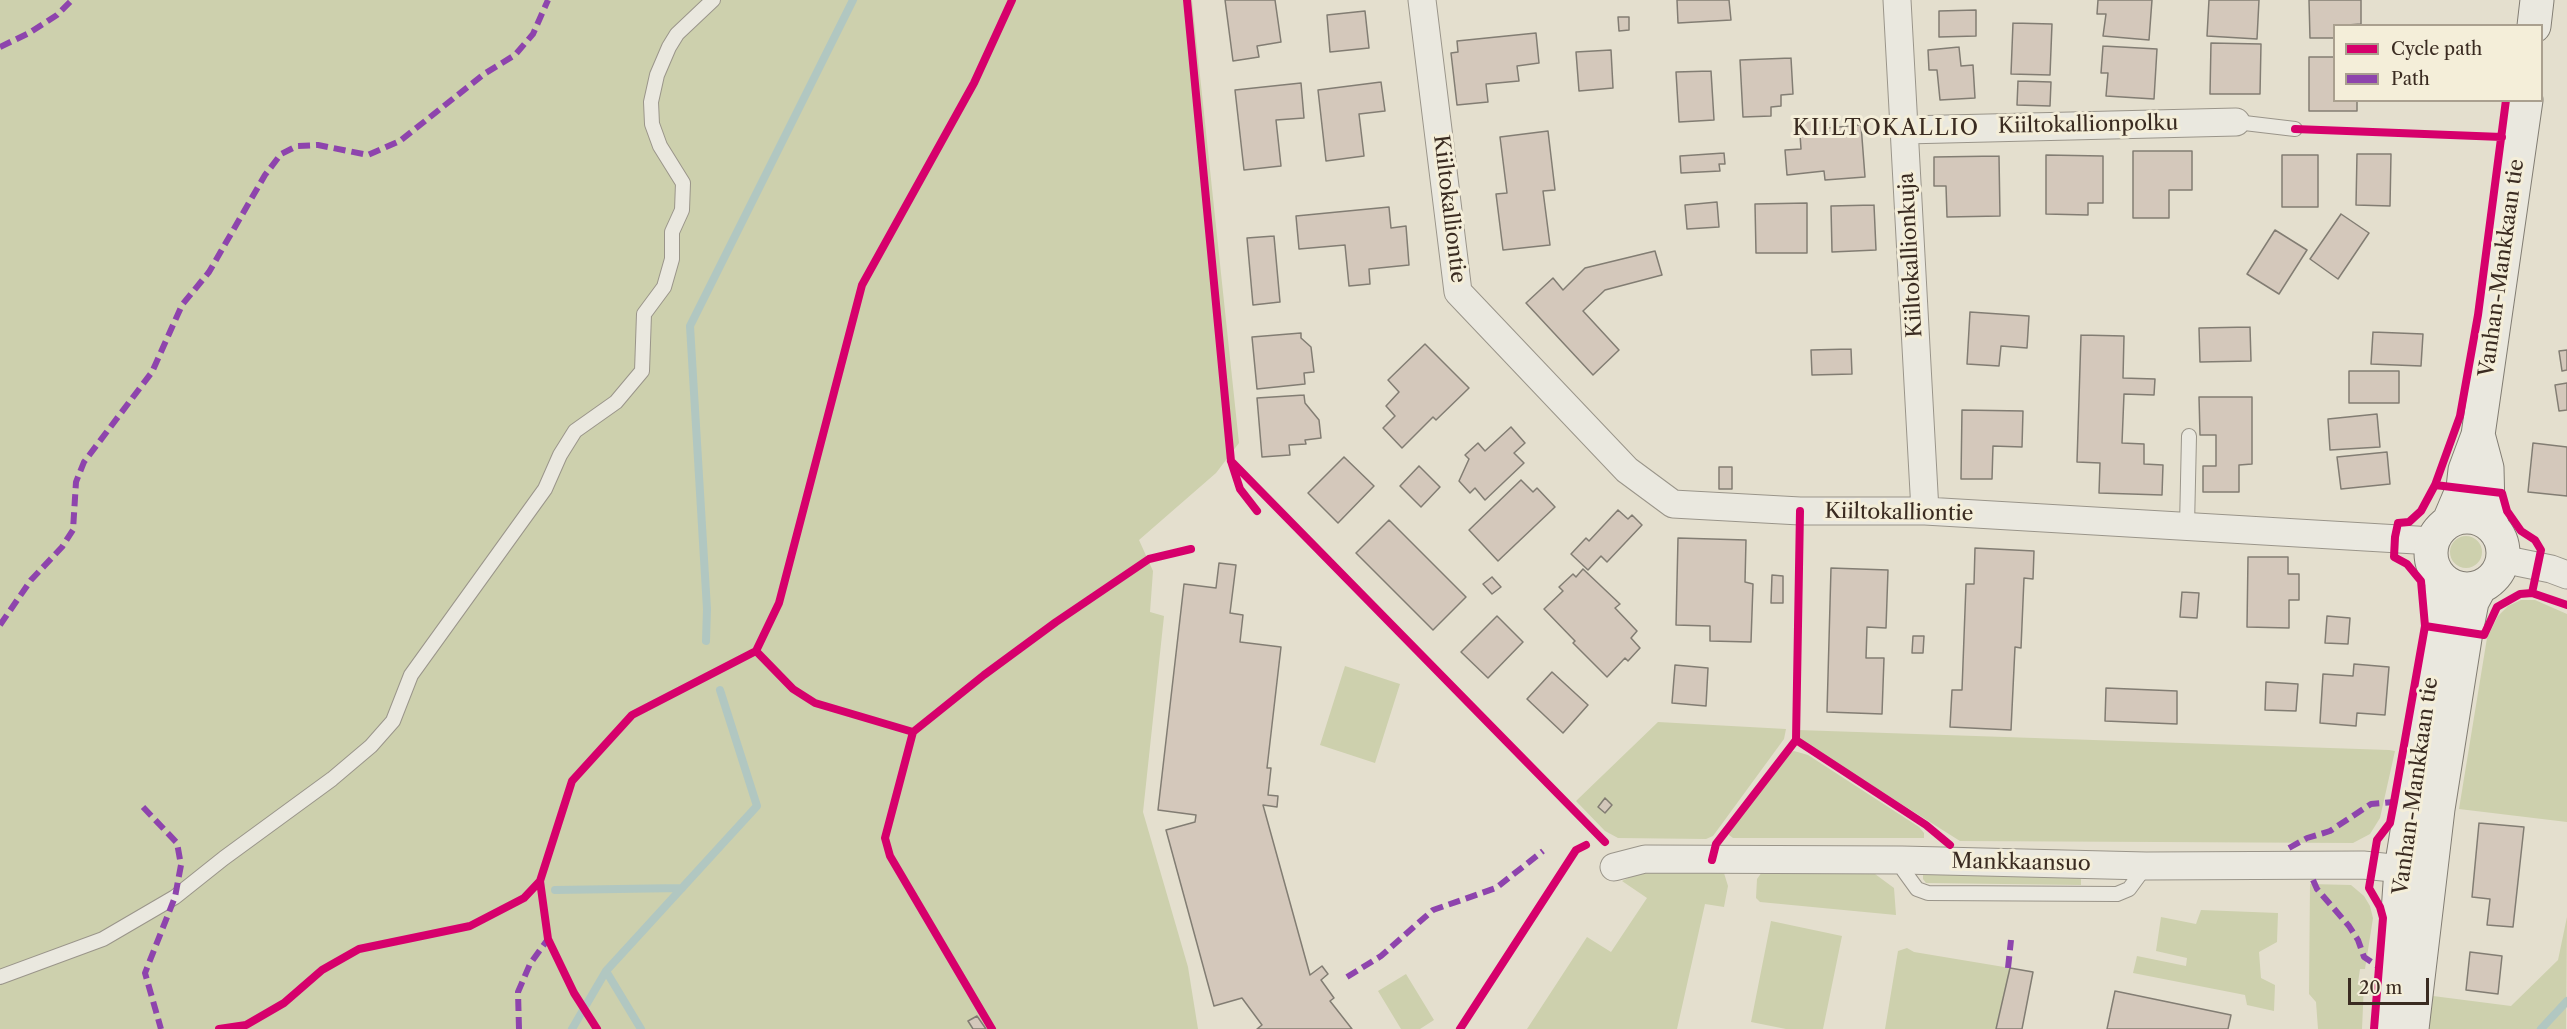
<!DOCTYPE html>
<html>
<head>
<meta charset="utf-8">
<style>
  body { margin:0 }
  #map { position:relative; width:2567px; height:1029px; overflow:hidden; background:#e4dfce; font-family:"Libre Caslon Text",serif }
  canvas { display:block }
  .legend { position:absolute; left:2333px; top:24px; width:210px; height:78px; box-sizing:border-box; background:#f4eed9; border:2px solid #aaa08f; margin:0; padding:8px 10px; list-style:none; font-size:18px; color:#3a2b21 }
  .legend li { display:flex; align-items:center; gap:12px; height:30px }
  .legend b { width:30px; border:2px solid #aaa08f }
  .scale { position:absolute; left:2348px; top:978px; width:81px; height:27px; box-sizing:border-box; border:3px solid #3a2b21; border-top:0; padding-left:8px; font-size:18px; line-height:21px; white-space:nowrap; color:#3a2b21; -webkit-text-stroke:4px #f4eed9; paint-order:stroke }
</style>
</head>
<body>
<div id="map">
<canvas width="2567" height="1029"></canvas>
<ul class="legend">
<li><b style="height:8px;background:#d6006c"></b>Cycle path</li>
<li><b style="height:8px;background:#8e44ad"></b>Path</li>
</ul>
<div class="scale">20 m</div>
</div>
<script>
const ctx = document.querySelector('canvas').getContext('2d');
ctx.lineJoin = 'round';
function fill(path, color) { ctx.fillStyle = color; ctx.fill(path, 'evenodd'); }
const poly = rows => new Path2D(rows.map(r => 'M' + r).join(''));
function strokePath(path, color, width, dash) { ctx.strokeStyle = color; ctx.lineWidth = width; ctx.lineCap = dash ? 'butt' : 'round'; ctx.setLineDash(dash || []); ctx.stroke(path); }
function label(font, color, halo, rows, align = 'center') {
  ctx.font = font + ' "Libre Caslon Text",serif'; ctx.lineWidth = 6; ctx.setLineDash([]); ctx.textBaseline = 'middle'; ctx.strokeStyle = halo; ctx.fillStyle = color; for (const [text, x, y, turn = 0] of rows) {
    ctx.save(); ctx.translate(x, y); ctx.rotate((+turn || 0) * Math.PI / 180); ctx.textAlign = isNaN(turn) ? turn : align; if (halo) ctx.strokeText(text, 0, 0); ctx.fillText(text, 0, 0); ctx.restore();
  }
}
fill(poly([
  [0,0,1192,0,1239,443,1216,473,1139,540,1153,571,1150,612,1164,616,1143,812,1188,967,1198,1029,0,1029],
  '2450 552a16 16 0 1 1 32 0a16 16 0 1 1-32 0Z',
  [2521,600,2535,600,2567,614,2567,822,2459,809,2487,638,2498,616,2508,606],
  [1345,666,1400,684,1375,763,1320,745],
  [1658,722,1786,729,1784,739,1713,836,1706,839,1618,838,1605,831,1576,801],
  [1798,730,2389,750,2395,751,2380,818,2370,834,2353,843,1960,841,1803,742,1799,738],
  [1794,751,1808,755,1919,827,1924,833,1924,838,1733,838,1729,835,1729,830,1785,755],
  [1641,872,1716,872,1724,873,1728,886,1724,907,1705,904,1677,1029,1527,1029,1587,937,1611,952,1647,898,1622,881],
  [1762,872,1875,874,1894,888,1896,915,1760,902,1756,898,1757,879],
  [2081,873,2081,885,1926,883,1923,879,1923,874],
  [2310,884,2351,885,2364,896,2370,906,2373,918,2365,969,2360,969,2358,983,2364,984,2362,1029,2318,1029,2316,1002,2309,994],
  [2201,910,2278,913,2277,942,2259,952,2261,978,2275,985,2274,1011,2247,1005,2245,995,2133,973,2137,956,2186,966,2187,958,2156,951,2161,917,2196,924],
  [2567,917,2566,1029,2429,1029,2433,996,2511,1006,2558,960],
  [1771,921,1842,936,1823,1029,1786,1029,1751,1022],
  [1907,948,1914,952,2010,968,1996,1029,1885,1029,1898,951],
  [1406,974,1434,1020,1420,1029,1401,1029,1378,991]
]), '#cdd0ad');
strokePath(poly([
  [706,641,707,609,690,326,853,0],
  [555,890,682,888],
  [606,971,641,1029],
  [572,1029,606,971,757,806,720,690],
  [2541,1029,2567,1001]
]), '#b1c7c1', 8);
const building = poly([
  [1225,0,1275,0,1281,42,1257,46,1259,57,1233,61,1225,0],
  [1677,0,1729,0,1731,20,1678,23,1677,0],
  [2098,0,2152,0,2149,40,2103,36,2106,14,2097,14,2098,0],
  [2209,0,2259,0,2257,39,2207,36,2209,0],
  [2309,0,2361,0,2361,24,2334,26,2334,38,2310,38,2309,0],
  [1976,10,1976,36,1939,37,1939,11,1976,10],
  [1365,11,1369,48,1330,52,1327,15,1365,11],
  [1618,17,1629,17,1629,30,1619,31,1618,17],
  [2013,23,2052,24,2050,75,2011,74,2013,23],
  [1536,33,1539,63,1517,66,1519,81,1486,84,1488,102,1457,105,1451,53,1458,52,1457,41,1536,33],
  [2211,43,2261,44,2260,94,2210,94,2211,43],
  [2103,46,2157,49,2154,99,2106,96,2108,73,2101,73,2103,46],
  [1959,47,1961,66,1973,65,1975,98,1940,100,1937,70,1929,70,1928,50,1959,47],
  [1611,50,1613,88,1579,91,1576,52,1611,50],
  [2309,57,2334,57,2334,100,2357,100,2357,111,2309,111,2309,57],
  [1791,58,1793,94,1781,95,1781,106,1771,107,1771,116,1743,117,1740,60,1791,58],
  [1711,71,1714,120,1679,122,1676,72,1711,71],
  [2018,81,2051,82,2050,106,2017,105,2018,81],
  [1381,82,1385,111,1359,114,1364,156,1326,161,1318,90,1381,82],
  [1301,83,1304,118,1276,120,1281,166,1244,170,1235,90,1301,83],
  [1826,118,1827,128,1861,125,1865,177,1825,180,1824,171,1787,175,1785,150,1801,149,1799,120,1826,118],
  [1548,131,1555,190,1543,191,1550,245,1503,250,1496,194,1507,193,1500,137,1548,131],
  [2133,151,2192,151,2192,190,2169,190,2169,218,2133,218,2133,151],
  [1724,153,1725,164,1719,164,1720,171,1681,173,1680,156,1724,153],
  [2357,154,2391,154,2390,206,2356,205,2357,154],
  [2046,155,2103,156,2103,203,2088,203,2088,215,2046,214,2046,155],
  [2282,155,2318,155,2318,207,2282,207,2282,155],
  [1999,156,2000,216,1947,217,1946,186,1934,186,1934,157,1999,156],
  [1717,202,1719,227,1687,229,1685,205,1717,202],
  [1807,203,1807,253,1756,253,1755,204,1807,203],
  [1874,205,1876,250,1832,252,1831,206,1874,205],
  [1389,207,1391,228,1406,226,1409,265,1369,269,1370,284,1349,286,1345,245,1299,249,1296,216,1389,207],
  [2341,214,2369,233,2338,279,2310,259,2341,214],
  [2275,230,2307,250,2279,294,2247,274,2275,230],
  [1274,236,1280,302,1253,305,1247,238,1274,236],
  [1655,251,1662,275,1605,290,1583,311,1619,350,1593,375,1526,303,1553,278,1563,290,1585,268,1655,251],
  [1970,312,2029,316,2027,348,2001,346,1999,366,1967,364,1970,312],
  [2250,327,2251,361,2200,362,2199,328,2250,327],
  [2373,332,2423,334,2421,366,2371,364,2373,332],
  [1301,333,1301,338,1311,347,1314,372,1304,373,1305,384,1257,389,1252,337,1301,333],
  [2081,335,2124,336,2123,378,2155,379,2154,395,2124,394,2122,443,2144,444,2144,464,2163,465,2162,495,2099,493,2100,463,2077,462,2081,335],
  [1425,344,1469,388,1436,420,1433,417,1402,448,1383,428,1395,416,1386,406,1399,392,1388,380,1425,344],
  [1851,349,1852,374,1812,375,1811,350,1851,349],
  [2567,350,2567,370,2562,371,2559,351,2567,350],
  [2349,371,2399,371,2399,403,2349,403,2349,371],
  [2567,383,2567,410,2559,411,2555,385,2567,383],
  [1304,395,1305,403,1319,420,1321,438,1305,440,1306,444,1289,445,1290,455,1262,457,1257,398,1304,395],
  [2199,397,2252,397,2252,464,2239,465,2239,492,2203,492,2203,466,2216,466,2216,435,2200,435,2199,397],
  [1962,410,2023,411,2022,447,1993,446,1992,479,1961,479,1962,410],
  [2377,414,2380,447,2330,450,2328,419,2377,414],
  [1511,427,1525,443,1514,453,1524,463,1485,500,1475,488,1470,493,1459,481,1469,459,1465,455,1478,443,1485,451,1511,427],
  [2533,443,2567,447,2567,496,2528,492,2533,443],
  [2387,452,2390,484,2341,489,2337,457,2387,452],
  [1344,457,1374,486,1338,523,1308,493,1344,457],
  [1419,466,1440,487,1421,507,1400,486,1419,466],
  [1719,467,1732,467,1732,489,1719,489,1719,467],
  [1521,480,1533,492,1537,488,1555,507,1498,561,1469,530,1521,480],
  [1618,510,1628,519,1632,515,1642,525,1607,562,1601,556,1588,570,1571,554,1586,538,1589,541,1618,510],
  [1389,520,1466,597,1433,630,1356,553,1389,520],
  [1678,538,1746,540,1745,582,1753,584,1751,642,1710,641,1710,626,1676,625,1678,538],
  [1975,548,2034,551,2033,579,2024,578,2021,648,2015,647,2011,730,1950,727,1952,690,1962,690,1966,584,1974,584,1975,548],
  [2248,557,2288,557,2288,574,2299,574,2299,600,2289,600,2289,628,2247,627,2248,557],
  [1219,563,1236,565,1230,613,1243,615,1240,642,1281,647,1267,768,1271,768,1268,795,1278,796,1277,807,1263,805,1310,975,1322,966,1328,974,1321,980,1334,998,1330,1001,1352,1029,1257,1029,1262,1025,1242,998,1214,1006,1166,830,1195,822,1196,815,1158,810,1184,584,1216,588,1219,563],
  [1831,568,1888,570,1886,628,1867,627,1866,658,1884,658,1882,714,1827,712,1831,568],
  [1583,569,1620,604,1615,608,1637,631,1631,638,1640,648,1628,661,1625,658,1607,677,1573,643,1575,641,1544,609,1563,591,1559,587,1573,574,1576,577,1583,569],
  [1772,575,1783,576,1783,603,1771,603,1772,575],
  [1492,577,1501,587,1492,594,1483,584,1492,577],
  [2182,592,2199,593,2197,618,2180,617,2182,592],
  [1497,616,1523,642,1488,678,1461,652,1497,616],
  [2327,616,2350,618,2348,644,2325,643,2327,616],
  [1913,636,1924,636,1923,653,1912,653,1913,636],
  [2354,664,2389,667,2385,715,2357,713,2356,726,2320,723,2323,674,2353,676,2354,664],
  [1675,665,1708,668,1706,706,1672,703,1675,665],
  [1552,672,1588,705,1563,733,1527,699,1552,672],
  [2266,682,2298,684,2296,711,2265,710,2266,682],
  [2106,688,2177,691,2177,724,2105,721,2106,688],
  [1605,798,1612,805,1605,813,1598,807,1605,798],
  [2479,823,2524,827,2513,927,2487,925,2490,899,2472,897,2479,823],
  [2470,952,2502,956,2498,994,2466,990,2470,952],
  [2010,968,2033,972,2022,1029,1996,1029,2010,968],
  [2115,991,2231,1015,2228,1029,2107,1029,2115,991],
  [977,1016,986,1029,973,1029,968,1021,977,1016]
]);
fill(building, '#d4c8bb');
strokePath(building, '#827d73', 1.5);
const service = poly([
  [2236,122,2295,129],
  [2187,526,2189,436],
  [1902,860,1904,871,1917,889,1928,893,2117,894,2129,889,2146,866],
  [0,977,103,939,175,897,224,858,332,779,371,746,393,721,411,675,545,489,560,455,575,431,616,402,642,371,644,314,664,287,672,259,672,232,682,210,683,183,660,146,652,124,651,102,657,75,669,47,677,34,713,0]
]);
const minor = poly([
  [1422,0,1458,292,1627,470,1673,504,1800,511,1925,511,2433,541],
  [1897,0,1925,511],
  [1905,130,2236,122],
  [2502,559,2551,569,2567,575],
  [1614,867,1645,859,1902,860,2146,866,2363,865,2422,871]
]);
const secondary = poly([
  [2534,26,2537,0],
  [2479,438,2487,468,2488,509,2493,528],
  '2431 553a36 36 0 1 1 72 0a36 36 0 1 1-72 0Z',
  [2449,521,2463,488,2465,470,2478,435,2526,100],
  [2390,1029,2401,869,2440,628,2442,580],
  [2412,1029,2438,809,2466,632,2472,602,2480,587]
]);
strokePath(service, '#9a958a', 16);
strokePath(minor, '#9a958a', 29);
strokePath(secondary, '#827d73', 35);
strokePath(service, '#eae8df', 14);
strokePath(minor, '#eae8df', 27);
strokePath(secondary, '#eae8df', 33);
strokePath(poly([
  [0,47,29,33,57,15,72,0],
  [0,625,31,580,62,547,73,530,76,482,84,462,152,372,182,305,209,272,265,175,281,154,297,146,318,145,368,155,400,141,484,74,515,55,533,34,548,0],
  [143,807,177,843,181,865,175,897,145,973,161,1029],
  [2289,848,2307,838,2330,831,2371,804,2394,802],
  [2313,880,2317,889,2349,926,2358,940,2364,957,2379,967],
  [2008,968,2011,940],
  [1347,977,1381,956,1433,910,1496,888,1543,851],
  [519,1029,518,992,530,964,548,939]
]), '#8e44ad', 6, [12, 6]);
strokePath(poly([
  [1187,0,1231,461,1240,489,1257,511],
  [2295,129,2502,137],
  [1231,461,1605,842],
  [2435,485,2502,493,2507,511,2521,531,2535,540,2541,550,2532,593],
  [1800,511,1796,740,1926,825,1950,845],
  [2425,626,2484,635,2497,607,2520,594,2532,593,2567,605],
  [756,651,793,689,815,703,913,732],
  [1712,860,1716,844,1796,740],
  [219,1029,246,1025,284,1003,322,970,359,949,470,926,524,898,540,881],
  [597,1029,574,993,548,939,540,881,572,781,632,715,756,651,779,603,862,285,974,83,1012,0],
  [992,1029,890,856,885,838,913,732,984,675,1056,622,1149,559,1191,549],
  [1460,1029,1576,850,1586,845],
  [2374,1029,2383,918,2380,907,2369,888,2377,840,2390,823,2394,802,2425,626,2421,581,2407,564,2394,557,2395,537,2398,523,2409,522,2421,511,2435,485,2460,416,2478,315,2506,100]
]), '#d6006c', 8);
label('21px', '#3a2b21', '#f4eed9', [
  ["Kiiltokallionpolku",2088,125,-1],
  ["Kiiltokalliontie",1449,209,83],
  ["Kiiltokallionkuja",1911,255,-93],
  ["Vanhan-Mankkaan tie",2502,268,-82],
  ["Kiiltokalliontie",1899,513,1],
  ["Vanhan-Mankkaan tie",2416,786,-82],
  ["Mankkaansuo",2021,863,1]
]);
ctx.letterSpacing = '1.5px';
label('22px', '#3a2b21', '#f4eed9', [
  ["KIILTOKALLIO",1886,129]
]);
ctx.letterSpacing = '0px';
</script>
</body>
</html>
